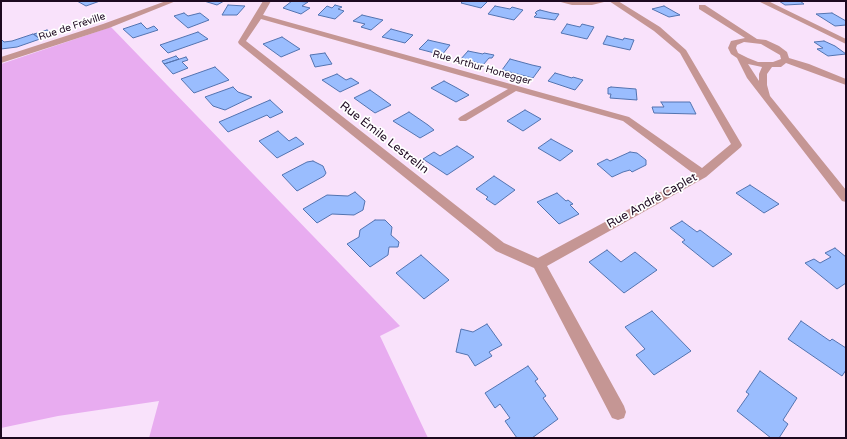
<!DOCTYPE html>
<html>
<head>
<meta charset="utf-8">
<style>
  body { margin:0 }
  #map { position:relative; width:847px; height:439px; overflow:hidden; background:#f9e2fb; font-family:"Varela Round",sans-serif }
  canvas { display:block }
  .frame { position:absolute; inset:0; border:2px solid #1d0920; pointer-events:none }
</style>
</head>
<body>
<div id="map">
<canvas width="847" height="439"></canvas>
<div class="frame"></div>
</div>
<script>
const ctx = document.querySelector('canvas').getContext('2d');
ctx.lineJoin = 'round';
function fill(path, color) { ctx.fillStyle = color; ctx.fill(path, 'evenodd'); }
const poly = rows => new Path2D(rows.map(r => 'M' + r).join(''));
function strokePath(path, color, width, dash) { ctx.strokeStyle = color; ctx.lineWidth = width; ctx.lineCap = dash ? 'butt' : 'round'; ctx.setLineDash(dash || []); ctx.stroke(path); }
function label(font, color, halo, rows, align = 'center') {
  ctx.font = font + ' "Varela Round",sans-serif'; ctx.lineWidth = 3.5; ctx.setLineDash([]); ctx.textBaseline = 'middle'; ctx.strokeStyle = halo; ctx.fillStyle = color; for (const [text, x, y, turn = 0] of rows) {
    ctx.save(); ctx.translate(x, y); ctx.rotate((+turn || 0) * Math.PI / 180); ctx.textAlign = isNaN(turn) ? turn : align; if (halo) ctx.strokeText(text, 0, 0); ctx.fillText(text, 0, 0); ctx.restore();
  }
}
fill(poly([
  [111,27,400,326,380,336,428,438,149,438,159,401,58,416,1,428,1,64]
]), '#e8acf0');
const building = poly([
  [77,1,100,1,86,6,77,1],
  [204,1,224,1,217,5,204,1],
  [292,1,308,2,302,6,310,8,301,14,283,8,292,1],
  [463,1,484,1,487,2,481,8,461,3,463,1],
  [779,1,800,1,804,4,785,5,779,1],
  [228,5,245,6,237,15,222,15,228,5],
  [335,5,342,7,338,9,344,11,335,19,318,15,327,6,332,8,335,5],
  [495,6,510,9,512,7,523,10,514,20,488,14,495,6],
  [664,6,680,15,669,17,652,9,664,6],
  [540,10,552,13,559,14,555,20,534,17,537,14,535,13,537,11,540,10],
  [184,13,188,16,200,13,209,20,188,28,174,16,184,13],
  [832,13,846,21,846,25,835,26,816,14,832,13],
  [362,15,383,20,371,30,361,27,365,24,353,21,362,15],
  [141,23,147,29,154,26,158,30,133,38,123,29,141,23],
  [567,24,580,27,582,24,594,27,587,39,561,33,567,24],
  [391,29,413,35,405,43,382,37,391,29],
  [47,30,52,33,39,38,34,34,47,30],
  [198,32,208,39,168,53,160,45,198,32],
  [33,34,40,39,17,47,1,49,1,39,4,42,12,41,33,34],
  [607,36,623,40,624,38,634,40,630,50,603,44,607,36],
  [282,37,300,49,281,57,263,44,282,37],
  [428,40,450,45,442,55,419,49,428,40],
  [824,41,835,46,846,54,828,56,817,49,823,48,814,42,824,41],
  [468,51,483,54,484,53,494,55,492,58,489,58,483,65,469,60,468,62,460,60,468,51],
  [325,53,332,64,315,67,310,55,325,53],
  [176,56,179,59,164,64,162,61,176,56],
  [186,57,188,60,182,62,188,68,173,74,164,64,186,57],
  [510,59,532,65,541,67,533,78,502,70,510,59],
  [215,67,229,80,194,93,181,79,215,67],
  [555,73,572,78,573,77,583,80,575,90,548,81,555,73],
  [337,74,346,80,351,78,359,83,340,92,322,80,337,74],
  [444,81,457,88,469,95,456,102,431,88,444,81],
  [233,87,238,92,252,97,225,110,213,106,205,97,233,87],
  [611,87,636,89,637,100,610,98,611,94,608,94,608,88,611,87],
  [370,90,380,97,391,105,375,113,354,98,370,90],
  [270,100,283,112,270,118,267,115,228,132,219,122,270,100],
  [661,102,690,102,696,114,654,113,652,107,664,107,661,102],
  [525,110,541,119,523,131,507,121,525,110],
  [409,112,428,125,434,130,420,138,393,121,409,112],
  [278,131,289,141,296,137,304,144,277,158,259,141,278,131],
  [551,139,573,151,560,161,538,148,551,139],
  [457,146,474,157,447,175,423,159,434,152,440,156,457,146],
  [630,152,637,153,646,160,646,165,632,172,630,170,623,172,612,177,597,164,607,159,610,161,630,152],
  [313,161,323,166,326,173,324,176,297,191,282,175,307,162,313,161],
  [494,176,515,190,495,205,486,199,488,197,476,189,494,176],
  [750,185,779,204,764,213,736,193,750,185],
  [355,192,365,201,363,210,354,215,332,214,317,223,303,209,327,195,348,196,355,192],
  [557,193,566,201,568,200,573,204,570,205,579,214,559,224,537,202,557,193],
  [375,220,385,220,392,227,391,235,399,242,398,247,389,247,388,255,370,267,347,244,359,237,360,230,375,220],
  [682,221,697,232,700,230,732,254,713,267,682,242,685,240,670,228,682,221],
  [835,248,846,257,846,283,837,289,805,263,814,259,820,263,831,257,825,253,835,248],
  [607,250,621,262,635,252,657,270,624,293,589,262,607,250],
  [421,255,449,280,424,299,396,273,421,255],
  [652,311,691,351,654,375,636,355,645,349,625,327,652,311],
  [801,321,830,341,832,339,846,348,846,370,842,376,788,339,801,321],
  [487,324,502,345,489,352,492,356,475,366,468,355,456,352,461,329,473,332,487,324],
  [528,366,538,379,535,381,546,396,543,398,558,419,532,438,517,438,505,421,510,418,500,404,495,408,485,393,528,366],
  [760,371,797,398,783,420,788,424,779,438,771,438,737,411,749,394,746,392,760,371]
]);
fill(building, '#9abdfe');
strokePath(building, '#5373b0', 1);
fill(poly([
  [166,1,176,1,109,28,1,63,1,57,103,24,166,1],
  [263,1,271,1,263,15,629,117,702,168,731,144,680,53,654,31,609,1,618,1,660,27,686,50,742,145,741,147,706,177,547,266,624,406,626,412,624,418,618,420,612,418,534,268,496,251,239,44,238,42,263,1],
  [261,19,508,89,460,117,458,119,460,121,466,121,516,91,623,121,694,174,538,258,504,243,246,41,261,19],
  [557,1,608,1,592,5,572,5,557,1],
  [758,1,768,1,846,39,846,44,758,1],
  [699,5,705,5,757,39,766,40,779,46,787,52,789,58,809,64,846,79,846,85,786,63,781,67,772,67,767,74,767,85,770,96,846,190,846,202,842,201,747,78,737,58,731,54,728,48,731,41,745,38,699,9,699,5],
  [744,42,761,44,780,55,781,59,773,62,758,62,748,58,738,53,736,48,737,45,744,42],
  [748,64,762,67,759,74,759,81,748,64]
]), '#c59694');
label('10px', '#1d0920', '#fff', [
  ["Rue de Fréville",72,27,-18],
  ["Rue Arthur Honegger",482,68,16]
]);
label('12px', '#1d0920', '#fff', [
  ["Rue Émile Lestrelin",384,138,38],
  ["Rue André Caplet",652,201,-29]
]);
</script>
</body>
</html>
